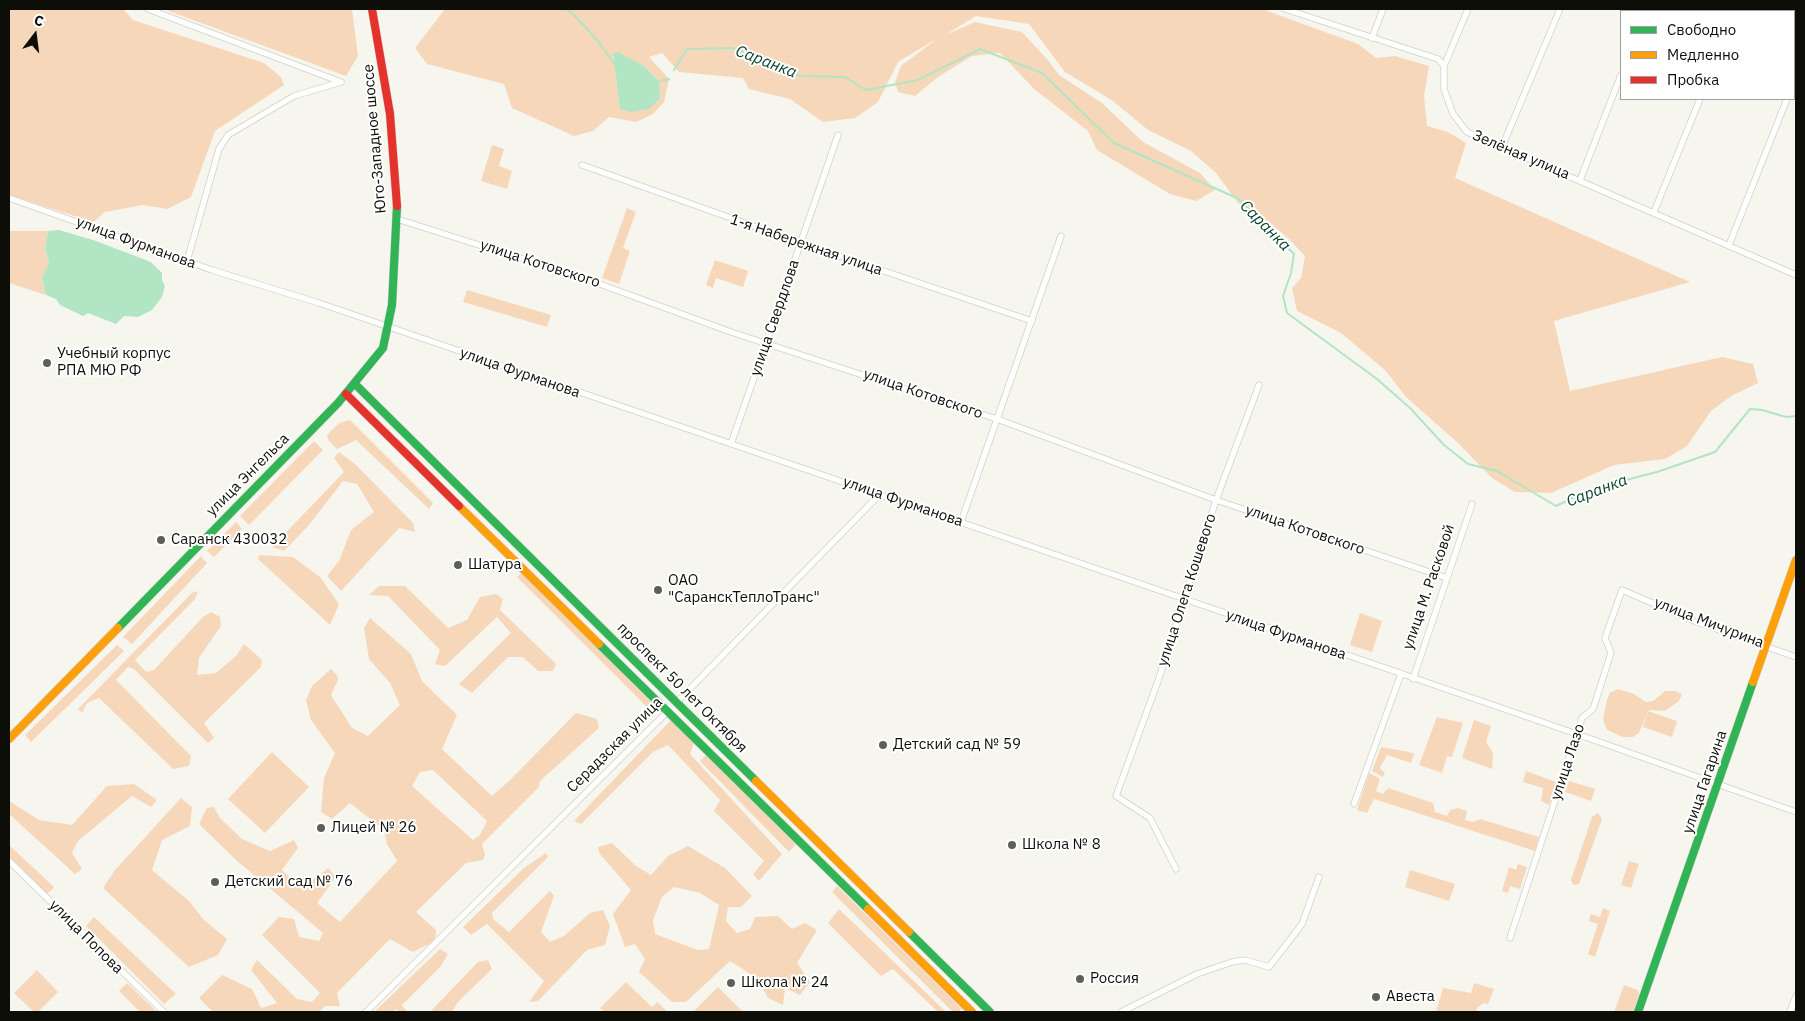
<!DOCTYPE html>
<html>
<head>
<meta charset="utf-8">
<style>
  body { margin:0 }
  #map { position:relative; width:1805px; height:1021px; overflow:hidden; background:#f6f6ee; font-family:"IBM Plex Sans",sans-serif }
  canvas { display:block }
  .frame { position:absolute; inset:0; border:10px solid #0e0e09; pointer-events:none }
  .legend { position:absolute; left:1620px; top:10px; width:175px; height:90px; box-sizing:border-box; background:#fff; border:1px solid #9f9f9d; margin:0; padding:6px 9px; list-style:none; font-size:15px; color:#0e0e09 }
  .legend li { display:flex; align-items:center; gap:10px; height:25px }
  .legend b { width:25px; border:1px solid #9f9f9d }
  .north { position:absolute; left:10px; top:10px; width:50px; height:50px; -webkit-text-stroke:4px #fff; paint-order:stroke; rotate:15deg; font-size:14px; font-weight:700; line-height:20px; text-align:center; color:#0e0e09 }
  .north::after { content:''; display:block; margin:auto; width:18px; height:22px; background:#0e0e09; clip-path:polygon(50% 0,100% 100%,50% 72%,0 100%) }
</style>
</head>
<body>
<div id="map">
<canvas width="1805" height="1021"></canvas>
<div class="frame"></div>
<ul class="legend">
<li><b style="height:6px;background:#30b455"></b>Свободно</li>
<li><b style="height:6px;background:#ff9f0a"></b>Медленно</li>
<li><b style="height:6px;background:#e5322d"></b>Пробка</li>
</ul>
<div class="north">С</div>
</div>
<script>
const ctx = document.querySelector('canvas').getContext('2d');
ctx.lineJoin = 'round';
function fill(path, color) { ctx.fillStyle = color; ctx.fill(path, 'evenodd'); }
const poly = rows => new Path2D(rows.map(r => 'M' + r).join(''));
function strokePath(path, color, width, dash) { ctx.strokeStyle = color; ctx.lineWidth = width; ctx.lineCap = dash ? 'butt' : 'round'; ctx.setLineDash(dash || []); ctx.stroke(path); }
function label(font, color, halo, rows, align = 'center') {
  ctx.font = font + ' "IBM Plex Sans",sans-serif'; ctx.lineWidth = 4; ctx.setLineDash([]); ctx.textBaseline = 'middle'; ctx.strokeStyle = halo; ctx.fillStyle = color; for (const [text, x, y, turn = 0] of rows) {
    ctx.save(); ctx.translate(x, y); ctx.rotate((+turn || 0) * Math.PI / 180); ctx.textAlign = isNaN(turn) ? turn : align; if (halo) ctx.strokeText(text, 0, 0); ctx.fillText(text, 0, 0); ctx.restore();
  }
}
fill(poly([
  [9,9,123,9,133,20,264,63,281,77,284,85,215,131,191,197,167,209,143,205,105,212,93,222,9,195],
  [163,9,352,9,358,56,346,76],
  [445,9,1262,9,1358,44,1376,58,1395,56,1429,66,1424,96,1427,126,1448,132,1466,143,1455,178,1690,282,1554,321,1570,391,1722,357,1753,364,1758,383,1731,396,1711,411,1687,446,1665,459,1614,465,1551,493,1515,492,1492,478,1457,442,1406,397,1386,371,1341,333,1297,311,1292,288,1301,278,1305,256,1289,239,1262,216,1238,203,1216,173,1191,151,1148,130,1113,101,1065,72,1029,24,976,16,945,35,975,22,1022,32,1048,60,1059,75,1102,103,1143,142,1200,173,1215,190,1196,201,1170,194,1097,150,1088,131,1034,89,1000,53,972,56,938,77,915,96,898,92,895,82,901,66,938,38,898,62,878,102,855,118,823,122,790,99,749,89,743,78,679,72,662,53,649,57,669,79,664,102,653,114,636,122,609,117,593,131,574,136,512,108,504,84,427,64,415,48],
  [618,53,644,66,659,81,620,109,613,54],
  [492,145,504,149,499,166,512,171,507,189,481,181],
  [627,208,636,212,623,248,630,251,619,284,602,278],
  [9,231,48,231,45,248,49,262,42,279,46,295,9,283],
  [715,260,748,271,743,287,716,278,713,288,706,285],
  [467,290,551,315,547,327,463,302],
  [350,420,433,503,429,509,356,440,337,449,329,441,327,435,339,423],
  [314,441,323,450,249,525,240,516],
  [339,452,355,464,413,523,415,532,399,528,341,591,327,576,339,561,351,530,374,512,357,484,343,481,309,525,284,551,272,547,344,472,334,458],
  [236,522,242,529,214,557,207,551],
  [259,555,293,557,320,577,339,604,330,625,258,559],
  [201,556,207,563,132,644,123,637],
  [522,572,653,703,648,708,517,577],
  [379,586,405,586,448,628,467,620,480,597,496,594,503,599,500,610,556,664,553,671,538,671,523,657,508,657,472,693,459,684,511,633,497,617,445,666,435,664,440,650,388,596,369,595],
  [198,591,195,599,135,660,146,672,154,670,203,617,211,612,220,617,221,626,199,658,197,675,216,673,237,655,244,644,262,660,261,667,204,723,214,738,208,743,134,669,128,667,116,680,191,756,189,766,173,769,99,698,87,703,82,713,78,709,192,593],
  [1360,613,1382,621,1372,652,1350,645],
  [370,618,411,654,422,681,457,715,442,749,492,796,510,780,576,713,597,719,599,728,540,781,539,787,482,844,485,855,483,860,466,863,416,912,436,930,435,941,413,952,390,939,337,993,340,1006,325,1006,319,1012,213,1012,199,998,222,975,252,989,261,1008,277,1003,251,970,257,960,297,999,312,1002,320,993,262,935,279,917,294,919,299,937,319,941,323,933,236,860,199,824,207,808,214,807,220,818,242,839,270,851,294,840,298,848,282,870,302,889,328,868,336,877,317,903,340,922,397,861,387,844,384,830,350,803,332,819,321,812,324,778,335,753,311,720,306,700,312,686,331,669,337,675,338,680,331,695,352,728,368,736,400,705,390,683,369,659,364,628],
  [433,770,487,821,480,835,473,840,412,786,420,772],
  [117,645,124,651,31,742,25,735],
  [1618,689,1634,694,1646,702,1653,701,1665,691,1675,691,1682,694,1679,701,1665,711,1649,710,1639,733,1633,737,1623,737,1607,730,1603,719,1607,700,1610,693],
  [1648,711,1677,721,1672,737,1643,727],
  [1437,717,1463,723,1452,757,1447,756,1442,773,1419,765],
  [671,720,694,742,690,754,782,854,759,881,753,874,764,861,714,811,720,800,668,745,653,752,581,824,574,821],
  [1474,720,1491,726,1486,742,1493,753,1492,769,1462,758],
  [1381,747,1409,752,1414,754,1411,763,1387,755,1380,768,1385,773,1383,777,1372,771],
  [272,752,309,787,265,833,228,799],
  [707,754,796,844,789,852,700,761],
  [1526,771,1556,782,1549,805,1541,801,1543,788,1523,782],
  [1369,773,1380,779,1376,791,1383,794,1388,788,1433,803,1435,812,1447,816,1450,810,1458,808,1467,811,1465,820,1473,822,1480,819,1539,837,1535,851,1374,799,1367,813,1357,810],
  [1569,781,1595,789,1591,801,1565,792],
  [134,784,157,800,151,807,132,796,78,841,72,853,82,869,75,874,9,814,9,801,39,820,72,825,107,786],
  [181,798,192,807,190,826,162,840,152,870,190,902,204,920,227,939,218,955,189,967,103,888,115,870],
  [1598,813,1602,819,1579,884,1573,885,1571,880,1592,817],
  [612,843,636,866,651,875,668,856,688,846,725,868,752,896,741,907,728,907,726,921,737,933,750,929,755,917,778,916,792,929,805,923,817,930,797,963,810,982,800,995,785,988,783,1005,768,998,758,979,730,961,686,1002,672,1002,639,972,645,959,635,944,625,947,613,914,631,890,599,853,598,847],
  [674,887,700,893,719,905,709,949,698,950,655,934,653,920,662,897],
  [9,845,54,887,47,894,9,856],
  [546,853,548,857,492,913,493,919,509,932,550,891,554,896,541,932,550,942,564,936,590,913,603,910,610,926,605,945,587,950,538,1001,529,1002,544,981,487,924,471,935,463,927,524,868],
  [1629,861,1639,864,1631,888,1621,885],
  [1518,864,1527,867,1520,889,1510,886,1508,893,1502,891,1509,867,1516,870],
  [1410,870,1455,884,1449,901,1405,887],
  [837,886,962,1009,958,1012,953,1012,832,892],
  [1603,908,1610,911,1595,957,1588,954,1598,924,1589,921,1591,914,1600,917],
  [839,909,946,1012,938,1012,893,969,881,976,828,923],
  [94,917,176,994,164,1004,86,926],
  [440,949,448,954,441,966,402,1005,407,1012,399,1012,396,1009,392,1012,374,1012],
  [488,960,492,969,458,1002,452,1012,430,1012,478,962],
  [37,970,58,992,38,1012,34,1012,14,993],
  [626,982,652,1007,657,1002,668,1012,604,1012,600,1008],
  [127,983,157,1012,140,1012,119,991],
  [1474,983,1494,989,1488,1004,1483,1003,1477,1008,1476,1012,1436,1012,1443,988,1471,993],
  [1624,985,1638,990,1639,996,1633,1012,1614,1012],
  [718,987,743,1012,693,1012]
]), '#f7d7ba');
fill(poly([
  [618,52,644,66,659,81,660,98,649,109,631,112,620,109,613,54],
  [59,230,93,240,151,262,162,273,162,280,165,286,162,297,152,310,138,317,124,316,116,324,88,313,83,316,60,305,56,299,46,295,42,278,49,262,45,248,48,231]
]), '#b1e5c3');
strokePath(poly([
  [565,9,572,13,598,41,616,66],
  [674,70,687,49,732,48,779,64,799,76,845,77,866,90,918,80,980,49,1042,73,1114,143,1239,199,1294,254,1291,273,1283,296,1287,313,1377,379,1410,408,1444,445,1468,464,1497,471,1556,506,1573,498,1622,481,1657,472,1715,452,1750,409,1762,410,1786,417,1796,416],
  [658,81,669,79]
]), '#b1e5c3', 2);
const street = poly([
  [148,9,341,82],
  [1285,9,1438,59,1444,66,1444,89,1453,114,1467,132,1796,275],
  [1646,11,1647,9],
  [1735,11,1736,9],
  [1372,38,1383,9],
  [1444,66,1468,9],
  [1794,80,1796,74],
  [1502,147,1560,9],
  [582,165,801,243,1032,321],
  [1580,180,1621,75],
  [9,198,212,270,319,303,1074,561,1577,734,1796,812],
  [1654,212,1700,99],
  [397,219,586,279,731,332,997,419,1216,500,1447,578],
  [1729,245,1787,99],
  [187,261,219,149,228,135,294,96,341,82],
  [731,444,838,135],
  [961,522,1061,236],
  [1413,679,1472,504],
  [677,702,880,494],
  [1354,804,1401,674],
  [9,861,164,1012],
  [1176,869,1150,818,1116,796,1158,681,1216,500,1259,385],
  [1510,938,1582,718,1593,709,1611,653,1605,638,1622,590,1694,621,1796,657],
  [366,1012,667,712],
  [1121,1012,1197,974,1232,962,1245,960,1269,967,1302,924,1319,877],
  [1790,1012,1796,996]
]);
const fast = poly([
  [355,384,756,781],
  [118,628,338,403,383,348,392,305,397,206],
  [599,644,868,909],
  [909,932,990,1012],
  [1638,1012,1753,682]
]);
const slow = poly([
  [459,506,599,644],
  [1753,682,1796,560],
  [9,739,118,628],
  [756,781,909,932],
  [868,909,972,1012]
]);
const jam = poly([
  [372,9,390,114,397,206],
  [346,394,459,506]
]);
strokePath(street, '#d0d0ca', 7);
strokePath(fast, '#d0d0ca', 9);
strokePath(slow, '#d0d0ca', 9);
strokePath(jam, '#d0d0ca', 9);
strokePath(street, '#fefefc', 5.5);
strokePath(fast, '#30b455', 8);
strokePath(slow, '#ff9f0a', 8);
strokePath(jam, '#e5322d', 8);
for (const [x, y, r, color] of [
  [47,363,5,"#5f5f59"],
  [161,540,5,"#5f5f59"],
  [458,565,5,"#5f5f59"],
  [658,590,5,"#5f5f59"],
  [883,745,5,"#5f5f59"],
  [321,828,5,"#5f5f59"],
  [1012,845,5,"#5f5f59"],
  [215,882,5,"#5f5f59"],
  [1080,979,5,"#5f5f59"],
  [731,983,5,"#5f5f59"],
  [1376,997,5,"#5f5f59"]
]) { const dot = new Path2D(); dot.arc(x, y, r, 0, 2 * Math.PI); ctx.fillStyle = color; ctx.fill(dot); strokePath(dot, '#fff', 2); }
label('15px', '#0e0e09', '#fff', [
  ["Юго-Западное шоссе",375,139,-95],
  ["Зелёная улица",1521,155,23],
  ["улица Фурманова",136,243,20],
  ["1-я Набережная улица",806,245,19],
  ["улица Котовского",540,264,18],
  ["улица Свердлова",775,318,-71],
  ["улица Фурманова",520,373,19],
  ["улица Котовского",923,394,19],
  ["улица Энгельса",248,475,-45],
  ["улица Фурманова",903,502,19],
  ["улица Котовского",1305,530,19],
  ["улица М. Расковой",1429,587,-71],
  ["улица Олега Кошевого",1187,590,-72],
  ["улица Мичурина",1709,623,21],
  ["улица Фурманова",1286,635,19],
  ["проспект 50 лет Октября",682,688,45],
  ["Серадзская улица",615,745,-45],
  ["улица Лазо",1568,762,-72],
  ["улица Гагарина",1705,782,-71],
  ["улица Попова",86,937,45]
]);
label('15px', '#0e0e09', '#fff', [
  ["Учебный корпус",57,354],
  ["РПА МЮ РФ",57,371],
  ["Саранск 430032",171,540],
  ["Шатура",468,565],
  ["ОАО",668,581],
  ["\"СаранскТеплоТранс\"",668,598],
  ["Детский сад № 59",893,745],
  ["Лицей № 26",331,828],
  ["Школа № 8",1022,845],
  ["Детский сад № 76",225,882],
  ["Россия",1090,979],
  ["Школа № 24",741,983],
  ["Авеста",1386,997]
], 'left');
label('italic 16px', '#074428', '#fff', [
  ["Саранка",766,62,21],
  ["Саранка",1265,226,45],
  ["Саранка",1597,491,-21]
]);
</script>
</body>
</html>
